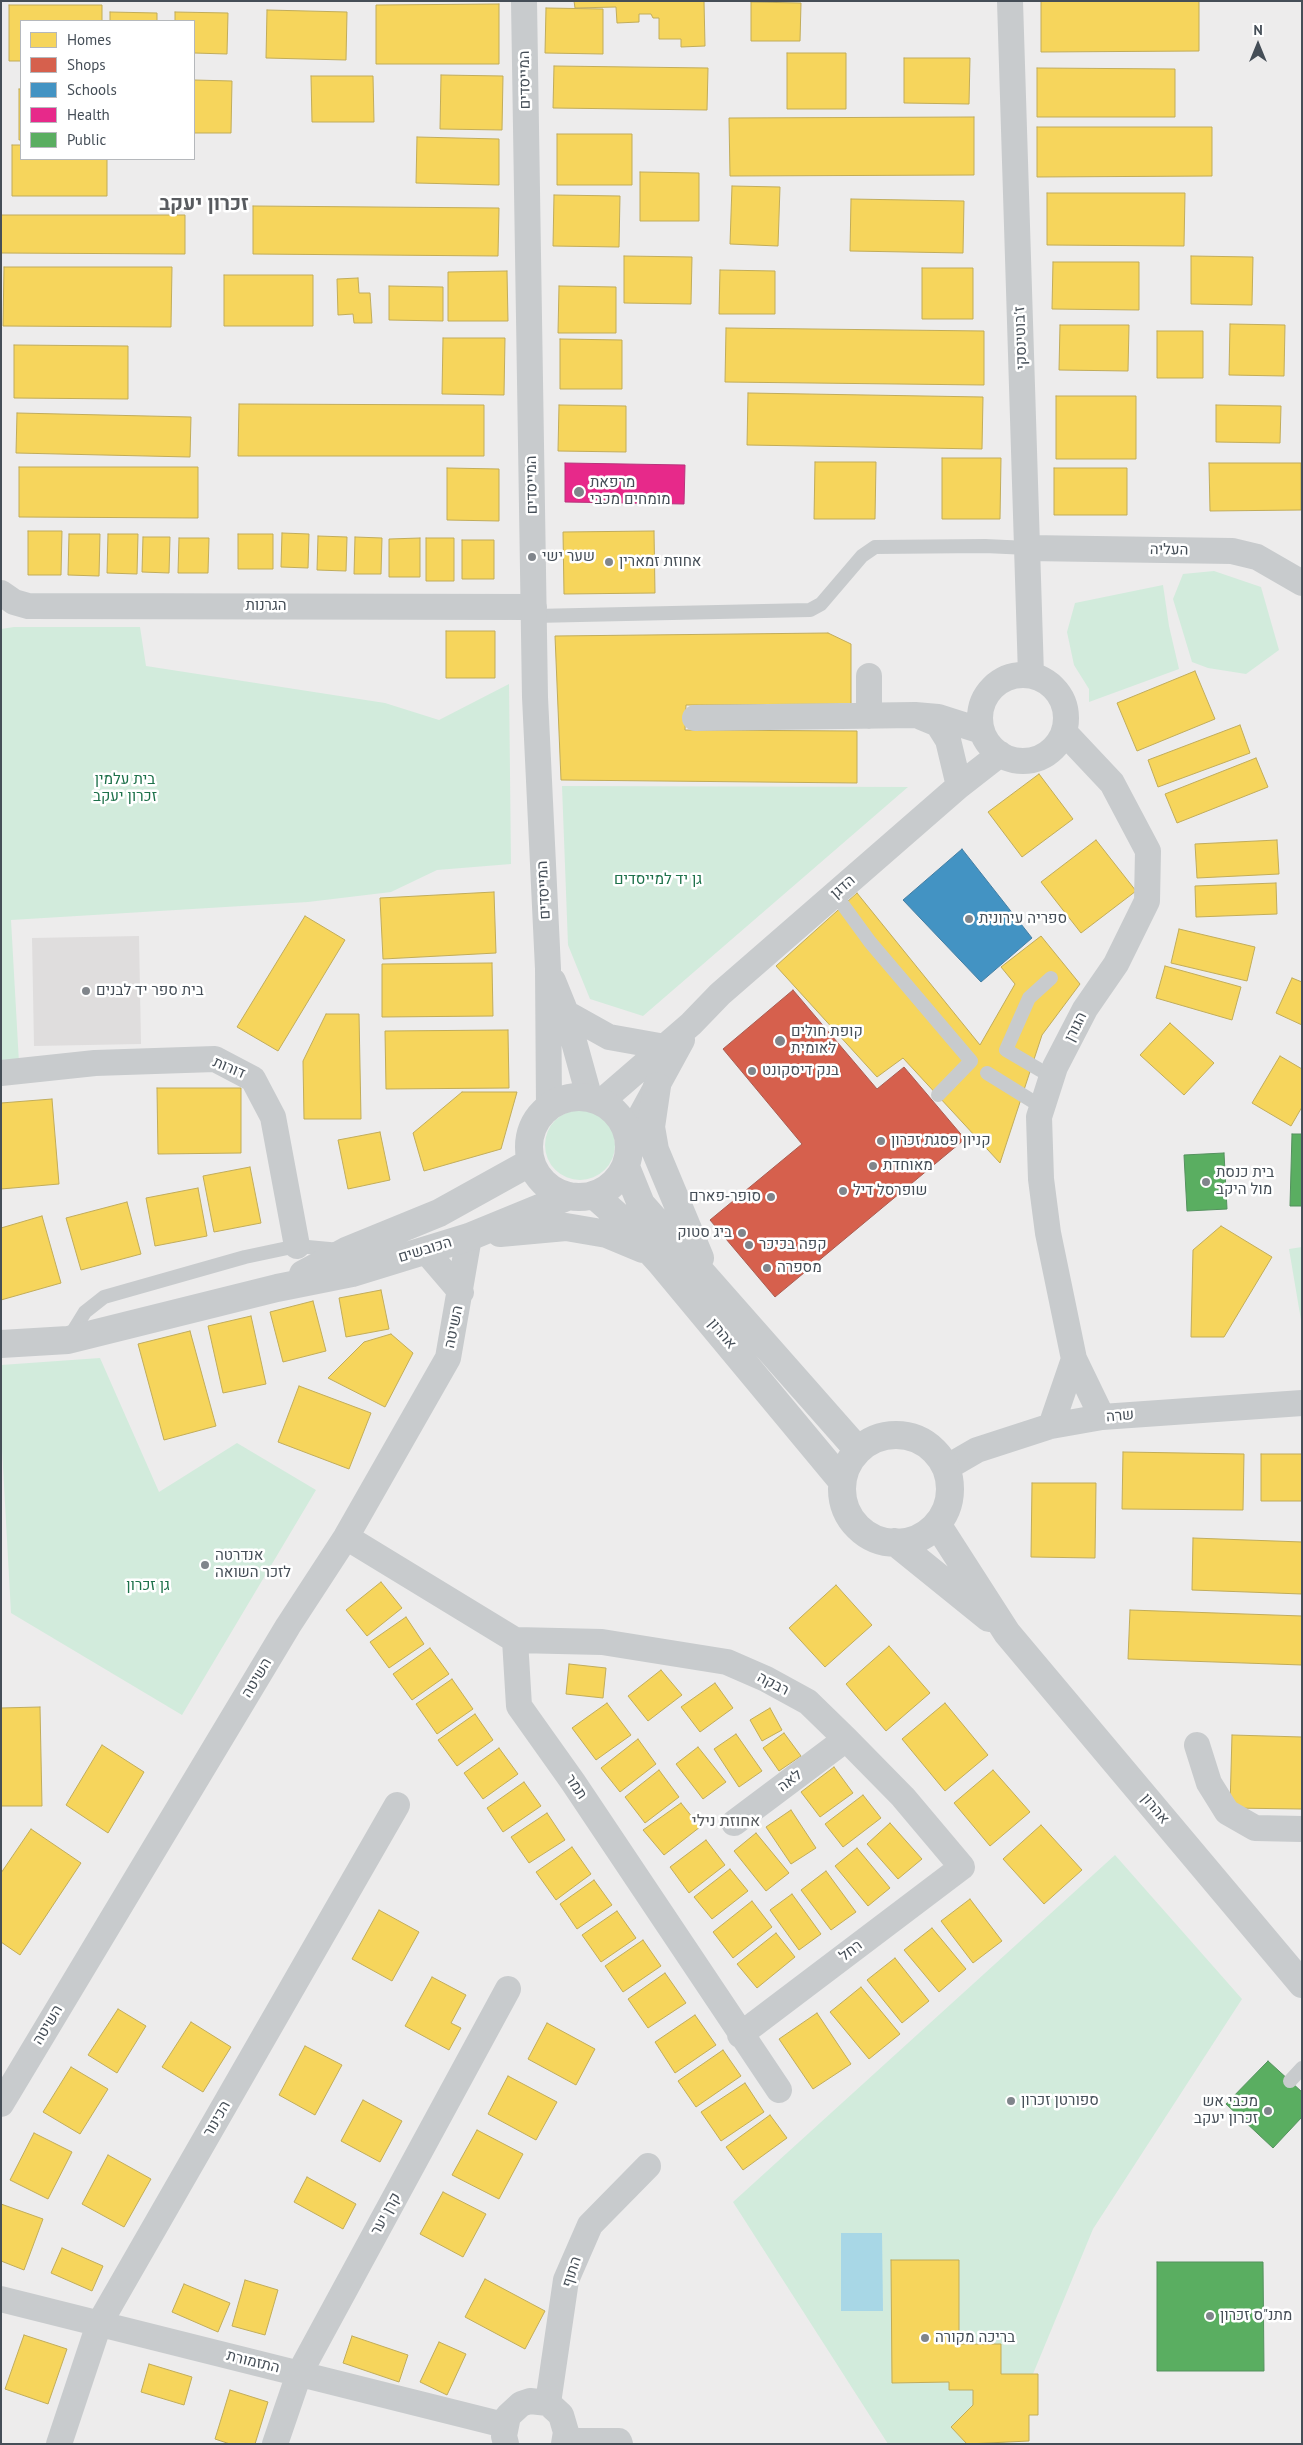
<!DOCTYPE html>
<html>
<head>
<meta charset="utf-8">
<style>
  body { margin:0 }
  #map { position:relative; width:1303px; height:2445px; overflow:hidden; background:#edecec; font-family:"PT Sans",sans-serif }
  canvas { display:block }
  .frame { position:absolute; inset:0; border:2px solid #454e57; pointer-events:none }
  .legend { position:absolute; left:20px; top:20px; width:175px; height:140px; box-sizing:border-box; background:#fff; border:1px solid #b5b8bc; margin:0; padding:6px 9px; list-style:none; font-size:15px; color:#454e57 }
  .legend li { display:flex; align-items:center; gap:10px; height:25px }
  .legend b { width:25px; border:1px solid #b5b8bc }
  .north { position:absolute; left:1233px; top:20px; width:50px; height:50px; -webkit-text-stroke:4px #fff; paint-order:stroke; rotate:0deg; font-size:14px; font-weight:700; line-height:20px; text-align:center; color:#454e57 }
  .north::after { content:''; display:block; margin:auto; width:18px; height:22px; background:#454e57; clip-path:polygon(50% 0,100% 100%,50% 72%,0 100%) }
</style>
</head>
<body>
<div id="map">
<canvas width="1303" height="2445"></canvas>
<div class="frame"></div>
<ul class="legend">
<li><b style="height:14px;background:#f6d55c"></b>Homes</li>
<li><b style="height:14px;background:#d6604d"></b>Shops</li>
<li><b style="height:14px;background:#4393c3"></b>Schools</li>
<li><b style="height:14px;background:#e7298a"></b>Health</li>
<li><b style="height:14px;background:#5aae61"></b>Public</li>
</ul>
<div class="north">N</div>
</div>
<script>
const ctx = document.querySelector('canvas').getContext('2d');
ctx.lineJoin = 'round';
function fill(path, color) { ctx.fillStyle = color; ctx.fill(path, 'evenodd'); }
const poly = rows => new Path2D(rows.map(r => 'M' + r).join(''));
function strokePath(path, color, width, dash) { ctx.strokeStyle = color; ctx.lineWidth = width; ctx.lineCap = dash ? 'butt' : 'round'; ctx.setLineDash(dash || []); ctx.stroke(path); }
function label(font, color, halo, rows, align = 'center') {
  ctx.font = font + ' "PT Sans",Heebo,sans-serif'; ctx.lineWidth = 5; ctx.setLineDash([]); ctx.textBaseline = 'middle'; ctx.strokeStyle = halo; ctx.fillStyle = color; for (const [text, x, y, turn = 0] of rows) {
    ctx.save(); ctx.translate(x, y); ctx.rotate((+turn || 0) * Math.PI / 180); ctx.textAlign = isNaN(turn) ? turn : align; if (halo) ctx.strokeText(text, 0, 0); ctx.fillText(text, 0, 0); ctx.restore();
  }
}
fill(poly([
  [139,936,141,1044,34,1046,32,938]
]), '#dfdddd');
fill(poly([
  [1214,571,1261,587,1279,650,1246,674,1208,668,1192,662,1173,599,1183,574],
  [1163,585,1169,626,1179,669,1089,702,1089,689,1074,665,1067,632,1075,603],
  [14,627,140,627,146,666,385,703,439,720,509,684,511,864,437,870,391,892,308,902,11,920,19,1063,1,1064,1,629],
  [562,786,908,787,643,1016,590,999,568,945],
  '545 1145a35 35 0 1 1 70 0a35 35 0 1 1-70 0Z',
  [1302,1247,1302,1326,1289,1249],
  [100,1358,159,1492,237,1443,316,1490,182,1715,11,1613,1,1430,1,1365],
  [1115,1855,1242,1999,1093,2229,1004,2444,888,2444,733,2202]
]), '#d2ebdc');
fill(poly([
  [841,2233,882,2233,883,2311,841,2311]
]), '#a8d7e6');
const homes = poly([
  [574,1,704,1,705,46,681,47,681,39,659,39,659,18,653,18,651,14,639,14,639,22,617,23,616,7,575,8,574,1],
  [1041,1,1199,1,1199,51,1041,52,1041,1],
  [751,2,801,3,800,41,751,41,751,2],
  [499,4,499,64,376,64,376,5,499,4],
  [9,5,102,5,102,21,21,21,21,61,9,61,9,5],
  [546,8,603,9,603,54,545,53,546,8],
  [267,10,347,12,346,60,266,58,267,10],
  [110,12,157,13,157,21,110,21,110,12],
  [175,12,228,13,227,54,194,53,194,21,175,21,175,12],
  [787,53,846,53,846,109,787,109,787,53],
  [904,58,970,58,969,104,904,103,904,58],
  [554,66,708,68,707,110,553,108,554,66],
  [1037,68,1175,69,1175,117,1037,117,1037,68],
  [441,75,503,76,502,130,440,129,441,75],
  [311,76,373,76,374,122,312,122,311,76],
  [194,80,232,81,231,133,194,133,194,80],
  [19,89,21,89,21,140,19,140,19,89],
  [974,117,974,175,730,176,729,118,974,117],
  [1037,127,1212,127,1212,176,1037,177,1037,127],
  [557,134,632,134,632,185,557,185,557,134],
  [417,137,499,139,499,185,416,183,417,137],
  [12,145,21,145,21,159,107,159,107,196,12,196,12,145],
  [640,172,699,173,699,221,640,221,640,172],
  [732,186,780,187,778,246,730,244,732,186],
  [1047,193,1185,193,1184,246,1047,245,1047,193],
  [554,195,620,196,619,247,553,246,554,195],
  [851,199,964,201,963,253,850,251,851,199],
  [253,206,499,208,498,256,253,254,253,206],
  [1,215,185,215,185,254,1,253,1,215],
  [624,256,692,257,691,304,624,303,624,256],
  [1191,256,1253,257,1252,305,1191,304,1191,256],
  [1053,262,1139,262,1139,310,1052,309,1053,262],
  [4,267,172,267,171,327,3,326,4,267],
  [922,268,973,268,973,319,922,319,922,268],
  [720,270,775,271,775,314,719,314,720,270],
  [507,271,508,321,448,321,448,272,507,271],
  [224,275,313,275,313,326,224,326,224,275],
  [358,278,359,293,370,293,372,323,354,323,353,314,338,315,337,279,358,278],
  [389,286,443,287,443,321,389,320,389,286],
  [559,286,616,287,616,333,558,333,559,286],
  [1230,324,1285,325,1284,376,1229,375,1230,324],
  [1060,325,1129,325,1128,371,1059,370,1060,325],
  [726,328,984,331,984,385,725,382,726,328],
  [1157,331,1203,331,1203,378,1157,378,1157,331],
  [443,338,505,338,504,395,442,394,443,338],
  [560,339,622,340,622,389,560,389,560,339],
  [14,345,128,346,128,399,14,398,14,345],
  [748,393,983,397,982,449,747,445,748,393],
  [1056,396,1136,396,1136,459,1056,459,1056,396],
  [239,404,484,405,484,456,238,456,239,404],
  [559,405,626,406,626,452,558,451,559,405],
  [1216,405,1281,406,1280,443,1216,442,1216,405],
  [17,413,191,417,190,457,16,453,17,413],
  [942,458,1001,458,1000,519,942,519,942,458],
  [815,462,876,462,875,519,814,519,815,462],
  [1209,463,1301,463,1301,510,1210,511,1209,463],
  [19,467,198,467,198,518,19,517,19,467],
  [447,468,499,469,499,521,447,520,447,468],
  [1054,468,1127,468,1127,515,1054,515,1054,468],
  [28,531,62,531,61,575,28,575,28,531],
  [654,531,655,593,564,594,563,532,654,531],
  [282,533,309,534,308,568,281,567,282,533],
  [69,534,100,534,99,576,68,575,69,534],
  [108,534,138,534,137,574,107,573,108,534],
  [238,534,273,534,273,569,238,569,238,534],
  [318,536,347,537,346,571,317,570,318,536],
  [143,537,170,537,169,573,142,572,143,537],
  [355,537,382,538,381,574,354,574,355,537],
  [179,538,209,538,208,573,178,573,179,538],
  [420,538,420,577,389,577,389,539,420,538],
  [426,538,454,538,454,581,426,581,426,538],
  [462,540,494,540,494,579,462,579,462,540],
  [446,631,495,631,495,678,446,678,446,631],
  [828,633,851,644,851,704,686,705,685,730,857,731,857,783,561,780,555,636,828,633],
  [1195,671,1215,719,1137,751,1117,703,1195,671],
  [1240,725,1250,753,1158,787,1148,760,1240,725],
  [1256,758,1268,787,1177,823,1165,794,1256,758],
  [1039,774,1073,819,1022,857,988,812,1039,774],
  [1096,840,1136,891,1081,933,1041,882,1096,840],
  [1277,840,1279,874,1197,878,1195,844,1277,840],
  [1276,883,1277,914,1196,917,1195,886,1276,883],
  [494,892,496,953,383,959,380,898,494,892],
  [857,893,980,1045,1015,984,1001,967,1041,936,1080,984,1042,1035,1000,1163,903,1058,877,1077,776,966,857,893],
  [305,916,345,940,278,1051,237,1027,305,916],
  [1179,929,1255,947,1247,981,1171,963,1179,929],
  [492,963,493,1016,382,1017,382,964,492,963],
  [1165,966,1241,987,1232,1020,1156,998,1165,966],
  [1292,978,1302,982,1302,1025,1276,1013,1292,978],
  [326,1014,359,1014,361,1119,304,1119,303,1061,326,1014],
  [1170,1023,1214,1063,1184,1095,1140,1055,1170,1023],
  [508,1030,509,1088,386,1089,385,1031,508,1030],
  [1280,1056,1302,1069,1302,1107,1291,1126,1252,1103,1280,1056],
  [157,1088,241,1088,241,1153,158,1154,157,1088],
  [462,1092,517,1092,501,1149,424,1171,413,1133,462,1092],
  [52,1099,59,1184,1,1189,1,1103,52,1099],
  [380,1132,390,1180,348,1189,338,1140,380,1132],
  [250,1167,261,1223,214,1232,203,1176,250,1167],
  [198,1188,207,1236,155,1246,146,1198,198,1188],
  [127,1202,141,1254,81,1270,66,1218,127,1202],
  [42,1216,61,1283,1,1300,1,1228,42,1216],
  [1221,1226,1272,1257,1224,1337,1191,1337,1193,1250,1221,1226],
  [381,1290,389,1329,346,1337,339,1298,381,1290],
  [313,1301,326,1351,283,1362,270,1312,313,1301],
  [251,1316,266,1384,223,1393,208,1326,251,1316],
  [190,1331,216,1426,164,1440,138,1344,190,1331],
  [391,1334,413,1353,385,1407,328,1378,364,1342,391,1334],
  [299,1386,371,1413,349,1469,278,1442,299,1386],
  [1123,1452,1244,1454,1243,1510,1122,1509,1123,1452],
  [1261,1454,1302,1454,1302,1501,1261,1501,1261,1454],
  [1032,1483,1096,1483,1095,1558,1031,1557,1032,1483],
  [1193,1538,1302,1542,1302,1594,1192,1590,1193,1538],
  [381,1582,402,1608,367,1636,346,1610,381,1582],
  [836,1585,872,1625,825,1667,789,1628,836,1585],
  [1130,1610,1302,1616,1302,1665,1128,1659,1130,1610],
  [406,1617,424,1644,389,1668,370,1642,406,1617],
  [889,1646,930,1693,886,1731,846,1684,889,1646],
  [430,1648,449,1674,412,1700,393,1674,430,1648],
  [569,1664,606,1668,603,1698,566,1694,569,1664],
  [661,1670,682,1695,648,1721,628,1696,661,1670],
  [452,1679,473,1709,437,1734,416,1704,452,1679],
  [715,1683,733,1708,700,1732,681,1707,715,1683],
  [607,1703,631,1735,596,1760,572,1728,607,1703],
  [945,1703,988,1755,945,1791,902,1739,945,1703],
  [40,1707,42,1806,1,1806,1,1708,40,1707],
  [770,1708,782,1730,762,1741,750,1720,770,1708],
  [475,1714,493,1740,457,1766,438,1740,475,1714],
  [784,1733,801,1756,779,1771,763,1748,784,1733],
  [736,1734,762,1771,739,1787,714,1749,736,1734],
  [1232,1735,1302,1737,1302,1809,1230,1808,1232,1735],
  [638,1739,656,1764,620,1792,601,1768,638,1739],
  [102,1745,144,1772,108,1833,66,1805,102,1745],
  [698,1747,726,1782,703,1799,676,1764,698,1747],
  [499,1748,518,1774,483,1799,464,1773,499,1748],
  [834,1767,853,1793,820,1817,801,1792,834,1767],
  [659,1770,679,1797,645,1823,625,1797,659,1770],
  [993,1770,1030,1812,990,1846,954,1803,993,1770],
  [524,1782,541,1806,503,1832,487,1808,524,1782],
  [863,1795,881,1818,843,1847,825,1824,863,1795],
  [681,1803,700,1827,664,1855,643,1830,681,1803],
  [791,1810,816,1848,791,1864,766,1827,791,1810],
  [547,1813,565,1840,529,1863,511,1837,547,1813],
  [890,1823,922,1859,898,1879,867,1844,890,1823],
  [1041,1825,1082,1870,1044,1904,1003,1859,1041,1825],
  [31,1829,81,1863,20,1955,1,1942,1,1873,31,1829],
  [756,1833,789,1873,766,1891,734,1851,756,1833],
  [706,1840,725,1865,689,1893,670,1867,706,1840],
  [572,1847,591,1874,556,1900,536,1872,572,1847],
  [857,1848,890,1888,868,1906,835,1866,857,1848],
  [730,1869,748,1891,712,1919,694,1897,730,1869],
  [826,1871,856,1912,831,1930,801,1890,826,1871],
  [594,1880,612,1905,577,1929,560,1904,594,1880],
  [792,1894,821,1934,799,1950,770,1910,792,1894],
  [970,1899,1002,1941,973,1963,941,1921,970,1899],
  [752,1901,772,1927,733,1958,713,1932,752,1901],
  [379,1910,419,1932,392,1981,352,1959,379,1910],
  [617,1911,636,1938,601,1962,582,1935,617,1911],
  [932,1928,966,1969,939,1992,904,1950,932,1928],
  [776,1933,795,1957,757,1988,737,1964,776,1933],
  [643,1940,661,1966,623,1992,605,1966,643,1940],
  [895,1958,929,2001,902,2023,867,1980,895,1958],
  [665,1973,686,2003,648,2028,628,1999,665,1973],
  [432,1977,466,1995,451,2023,461,2028,449,2050,405,2026,432,1977],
  [861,1987,900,2034,869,2059,830,2012,861,1987],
  [118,2009,146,2026,117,2073,88,2055,118,2009],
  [817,2013,851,2064,813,2089,779,2039,817,2013],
  [695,2015,716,2045,675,2073,655,2042,695,2015],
  [191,2022,231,2047,203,2092,162,2067,191,2022],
  [547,2023,595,2049,576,2085,528,2059,547,2023],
  [305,2046,342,2065,315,2115,279,2095,305,2046],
  [723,2050,741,2076,696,2107,678,2081,723,2050],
  [71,2067,108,2089,80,2134,43,2112,71,2067],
  [508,2076,557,2102,536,2140,488,2114,508,2076],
  [745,2083,764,2112,721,2141,701,2112,745,2083],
  [363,2100,402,2121,380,2162,341,2141,363,2100],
  [770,2115,787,2138,743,2170,726,2147,770,2115],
  [477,2130,523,2154,499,2199,452,2175,477,2130],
  [34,2133,72,2152,48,2199,10,2180,34,2133],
  [108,2155,151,2179,124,2227,82,2204,108,2155],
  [307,2177,356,2204,343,2229,294,2202,307,2177],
  [443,2192,486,2214,463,2257,420,2234,443,2192],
  [1,2204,43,2219,24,2270,1,2261,1,2204],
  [62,2248,103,2266,92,2291,51,2273,62,2248],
  [891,2260,959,2260,959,2344,1001,2344,1001,2374,1038,2374,1038,2415,1029,2415,1029,2441,967,2444,951,2427,973,2405,973,2390,949,2390,949,2382,892,2383,891,2260],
  [485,2279,545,2311,525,2349,465,2317,485,2279],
  [245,2280,278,2290,265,2335,232,2326,245,2280],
  [184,2284,230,2303,218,2332,172,2312,184,2284],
  [24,2335,67,2349,48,2404,5,2389,24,2335],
  [352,2336,408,2355,399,2382,343,2363,352,2336],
  [439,2342,466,2354,447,2395,420,2382,439,2342],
  [149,2364,192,2377,184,2405,141,2392,149,2364],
  [230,2390,268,2402,255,2444,230,2444,215,2439,230,2390]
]);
fill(homes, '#f6d55c');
strokePath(homes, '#c1ac5a', 1);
const shops = poly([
  [793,990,877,1089,904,1067,965,1139,775,1297,710,1220,802,1144,723,1049,793,990]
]);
fill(shops, '#d6604d');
strokePath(shops, '#aa5b50', 1);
const schools = poly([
  [962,849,1032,938,981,982,903,900,962,849]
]);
fill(schools, '#4393c3');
strokePath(schools, '#447ea3', 1);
const health = poly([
  [565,463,685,465,684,504,565,502,565,463]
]);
fill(health, '#e7298a');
strokePath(health, '#b6347b', 1);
const public = poly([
  [1292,1134,1302,1134,1302,1206,1290,1206,1292,1134],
  [1224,1153,1227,1209,1187,1211,1184,1155,1224,1153],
  [1268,2061,1302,2092,1302,2117,1273,2148,1226,2104,1268,2061],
  [1157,2262,1263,2262,1264,2371,1157,2371,1157,2262]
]);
fill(public, '#5aae61');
strokePath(public, '#54915e', 1);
strokePath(poly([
  [534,616,810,610,821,604,862,556,875,547,985,546,1028,548],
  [835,894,870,942,971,1061,938,1095],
  [1051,978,1029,998,1006,1050,1052,1077],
  [987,1073,1042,1107],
  [69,1338,85,1312,104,1297,245,1257,297,1246,340,1250],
  [1290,2081,1302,2068]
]), '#c8cbcd', 14);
strokePath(poly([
  [524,1,535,697,548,969,549,1107],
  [1010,1,1031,675],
  [1028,548,1232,551,1257,557,1302,583],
  [1,593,14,602,28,606,534,607],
  '980 718a43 43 0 1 1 86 0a43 43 0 1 1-86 0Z',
  [869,676,869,716],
  [921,717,938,724,948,740,959,786],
  [695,718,915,715,938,717,982,731],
  [1064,732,1112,783,1148,851,1147,901,1116,964,1085,1009,1055,1067,1039,1117,1041,1179,1048,1233,1074,1359,1102,1417],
  [553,981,566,1013,589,1096],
  [566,1013,609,1037,665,1047],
  [1,1073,95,1063,215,1059,253,1079,273,1117,297,1246],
  [602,1101,691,1024,720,994,835,894,959,786,1000,754],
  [629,1137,682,1040],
  [425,1250,461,1292],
  [1051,1426,1074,1359],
  [946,1468,977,1450,1051,1426,1102,1417,1302,1403],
  [346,1537,515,1640],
  [515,1640,602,1642,727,1662,766,1679,808,1702,846,1739,903,1797,962,1867,740,2035],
  [515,1640,519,1706,573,1782,779,2090],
  [1197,1745,1209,1783,1227,1812,1255,1828,1302,1829],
  [734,1823,846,1739],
  [1,2104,288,1626,346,1537,448,1358,469,1237],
  [1,2299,504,2425],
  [548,2403,566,2280,590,2225,648,2166],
  [565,2441,619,2441,620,2444],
  [59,2444,99,2324,397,1805],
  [275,2444,299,2374,508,1989],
  [506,2444,504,2436,508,2416,521,2404,530,2401,548,2403,561,2415,566,2432,564,2444]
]), '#c8cbcd', 26);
strokePath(poly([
  [657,1086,651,1127,655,1150,700,1258],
  '529 1147a50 50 0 1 1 100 0a50 50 0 1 1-100 0Z',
  [626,1167,641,1204,858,1450],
  [594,1195,621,1219,660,1262,842,1481],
  [500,1233,566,1227,607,1234,643,1249],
  [303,1274,346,1251,439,1213,531,1162],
  [1,1344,68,1340,277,1288,352,1273,469,1237,569,1196],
  '842 1489a54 54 0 1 1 108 0a54 54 0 1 1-108 0Z',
  [937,1524,1007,1633,1302,1984],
  [895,1542,989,1618]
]), '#c8cbcd', 28);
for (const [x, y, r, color] of [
  [579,492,6,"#80858b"],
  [532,557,5,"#80858b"],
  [609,562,5,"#80858b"],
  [969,919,5,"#80858b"],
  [86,991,5,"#80858b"],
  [780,1041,6,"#80858b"],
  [752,1071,5,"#80858b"],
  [881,1141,5,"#80858b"],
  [873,1166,5,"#80858b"],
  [1206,1182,5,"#80858b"],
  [843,1191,5,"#80858b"],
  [771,1197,5,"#80858b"],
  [742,1233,5,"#80858b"],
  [749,1245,5,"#80858b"],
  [767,1268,5,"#80858b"],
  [205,1565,5,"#80858b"],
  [1011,2101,5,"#80858b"],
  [1268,2111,5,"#80858b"],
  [1210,2316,5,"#80858b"],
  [925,2338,5,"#80858b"]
]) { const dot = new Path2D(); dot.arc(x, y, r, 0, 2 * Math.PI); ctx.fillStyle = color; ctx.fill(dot); strokePath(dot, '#fff', 2); }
label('15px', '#454e57', '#fff', [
  ["המייסדים",525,80,-91],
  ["ז'בוטינסקי",1021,338,-92],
  ["המייסדים",532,485,-91],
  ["העליה",1169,550,1],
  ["הגרנות",266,606],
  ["הדגן",843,887,-41],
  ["המייסדים",544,890,-93],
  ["הגורן",1076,1027,-63],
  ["דורות",229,1068,23],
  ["הכובשים",425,1250,-17],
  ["השיטה",454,1327,-78],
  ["אהרון",722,1334,50],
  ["שרה",1120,1416,-5],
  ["השיטה",257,1678,-59],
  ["רבקה",773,1684,27],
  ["לאה",790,1781,-37],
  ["תמר",576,1787,56],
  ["אהרון",1155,1809,50],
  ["רחל",851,1951,-37],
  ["השיטה",48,2025,-59],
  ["הכינור",217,2119,-60],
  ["קרן יער",386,2214,-61],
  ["התוף",572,2272,-72],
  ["התזמורת",253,2362,14]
]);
label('15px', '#454e57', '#fff', [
  ["מרפאת",590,483],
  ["מומחים מכבי",590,500],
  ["שער ישי",542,557],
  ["אחוזת זמארין",619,562],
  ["ספריה עירונית",979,919],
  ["בית ספר יד לבנים",96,991],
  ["קופת חולים",791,1032],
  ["לאומית",791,1049],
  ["בנק דיסקונט",762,1071],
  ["קניון פסגת זכרון",891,1141],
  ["מאוחדת",883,1166],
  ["בית כנסת",1216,1173],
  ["מול היקב",1216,1190],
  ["שופרסל דיל",853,1191],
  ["סופר-פארם",761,1197,"right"],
  ["ביג סטוק",732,1233,"right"],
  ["קפה בכיכר",759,1245],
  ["מספרה",777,1268],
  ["אנדרטה",215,1556],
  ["לזכר השואה",215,1573],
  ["ספורטן זכרון",1021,2101],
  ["מכבי אש",1258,2102,"right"],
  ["זכרון יעקב",1258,2119,"right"],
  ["מתנ\"ס זכרון",1220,2316],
  ["בריכה מקורה",935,2338]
], 'left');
label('15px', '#1d714a', '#fff', [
  ["בית עלמין",125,780],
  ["זכרון יעקב",125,797],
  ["גן יד למייסדים",658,880],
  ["גן זכרון",148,1586]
]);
label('16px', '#585b5f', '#fff', [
  ["אחוזת נילי",726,1821]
]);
label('bold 20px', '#585b5f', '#fff', [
  ["זכרון יעקב",204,204]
]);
</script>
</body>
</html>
